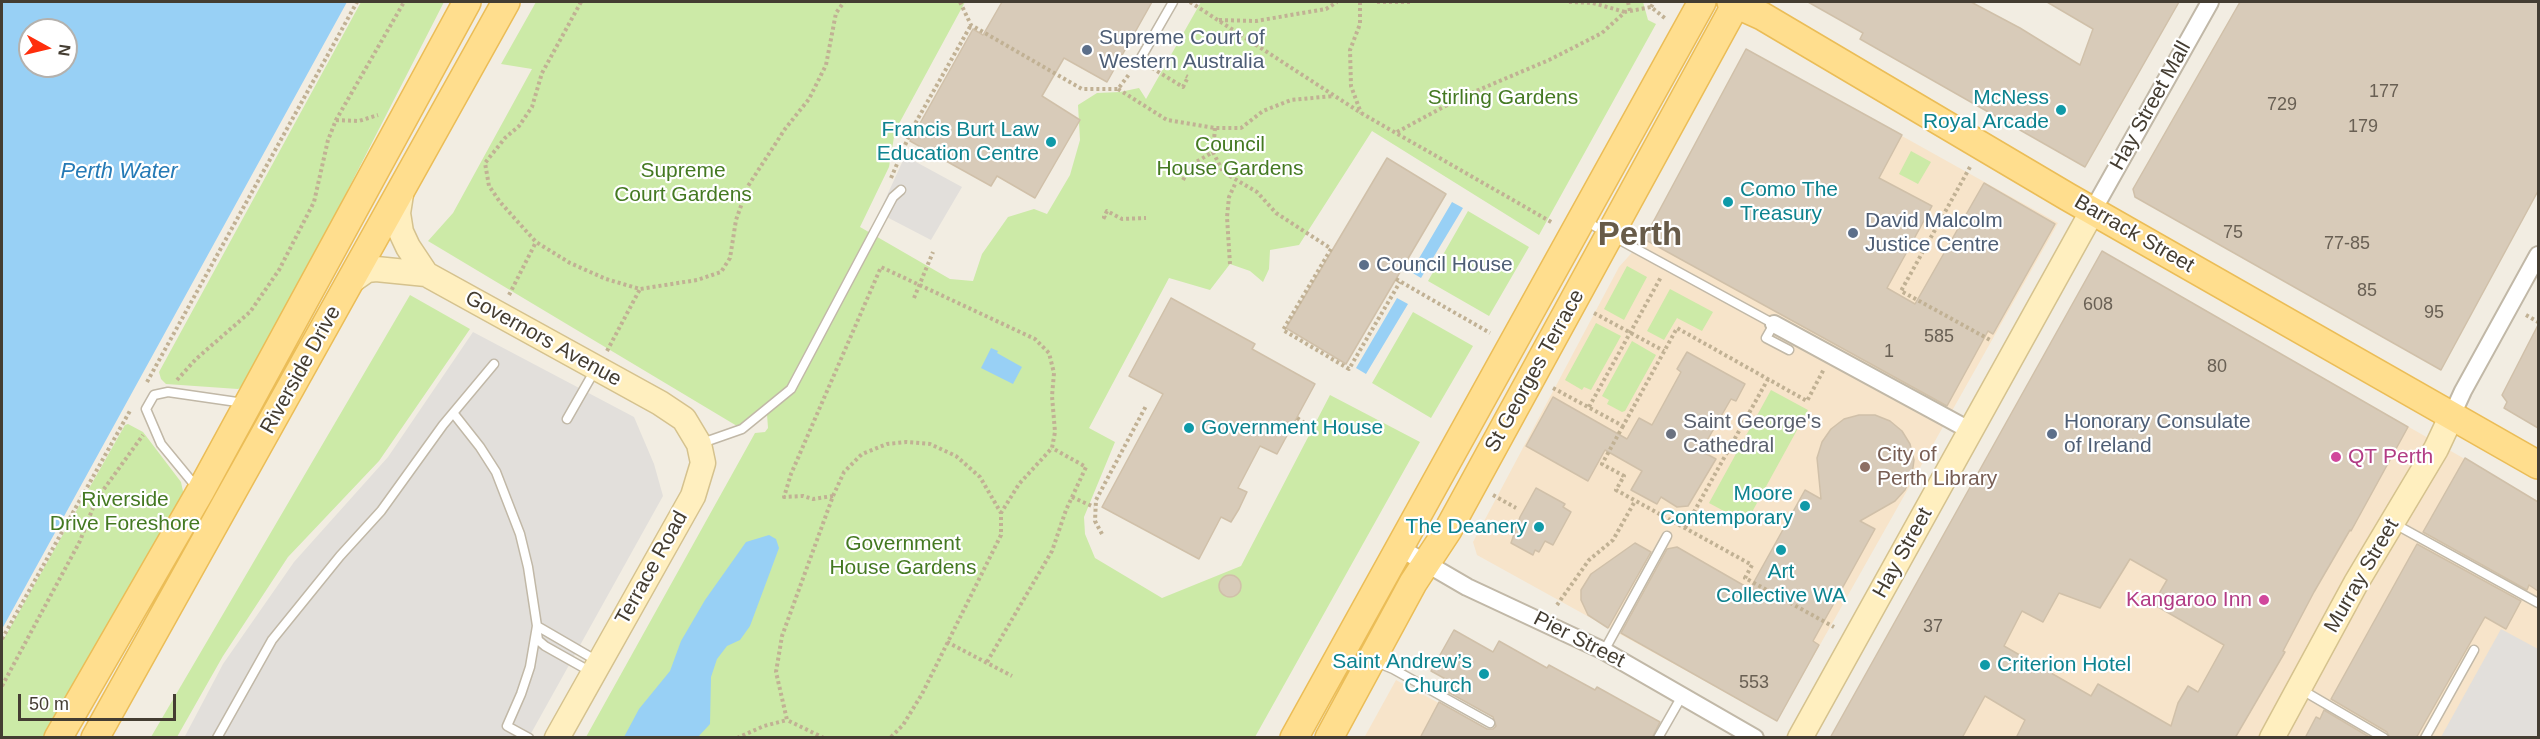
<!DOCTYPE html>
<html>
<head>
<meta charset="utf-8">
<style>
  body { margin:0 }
  #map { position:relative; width:2540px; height:739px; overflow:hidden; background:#f2ede2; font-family:Arial,sans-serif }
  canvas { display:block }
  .frame { position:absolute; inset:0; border:3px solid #443d32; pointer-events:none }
  .north { position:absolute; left:18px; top:18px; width:60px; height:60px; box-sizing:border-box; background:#fff; border:2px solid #b4b1ad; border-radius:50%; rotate:98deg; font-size:16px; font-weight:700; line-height:24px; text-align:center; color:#443d32 }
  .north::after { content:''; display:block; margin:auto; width:21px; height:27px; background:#ff2e0c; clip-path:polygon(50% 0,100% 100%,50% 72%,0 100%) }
  .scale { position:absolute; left:18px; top:694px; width:158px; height:27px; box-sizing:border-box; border:3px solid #443d32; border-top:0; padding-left:8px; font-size:18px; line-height:21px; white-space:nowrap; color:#443d32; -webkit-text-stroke:4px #fff; paint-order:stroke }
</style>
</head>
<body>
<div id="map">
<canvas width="2540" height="739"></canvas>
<div class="frame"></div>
<div class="north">N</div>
<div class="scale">50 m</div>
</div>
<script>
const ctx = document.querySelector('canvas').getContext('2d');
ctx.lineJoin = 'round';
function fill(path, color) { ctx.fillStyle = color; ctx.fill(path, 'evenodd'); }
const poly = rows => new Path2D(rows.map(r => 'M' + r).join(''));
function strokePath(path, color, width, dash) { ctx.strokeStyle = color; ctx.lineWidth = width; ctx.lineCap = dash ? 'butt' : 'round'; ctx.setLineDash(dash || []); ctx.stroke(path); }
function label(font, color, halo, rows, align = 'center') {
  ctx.font = font + ' Arial,sans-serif'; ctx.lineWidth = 4.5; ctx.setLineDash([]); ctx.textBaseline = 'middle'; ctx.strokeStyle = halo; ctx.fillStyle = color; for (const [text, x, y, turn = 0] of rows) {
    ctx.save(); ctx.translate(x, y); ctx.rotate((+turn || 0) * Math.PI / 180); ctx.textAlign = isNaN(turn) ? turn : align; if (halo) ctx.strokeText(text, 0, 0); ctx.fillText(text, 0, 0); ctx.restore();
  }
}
fill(poly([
  [1746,49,2058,223,1777,721,1477,555,1473,542,1619,267,1644,239],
  [2102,251,2538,501,2538,737,1830,738],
  [1396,680,1502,737,1364,738]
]), '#f7e4ca');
fill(poly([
  [361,2,444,2,249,383,238,389,166,384,161,379,159,372],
  [536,2,965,2,895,131,889,167,860,227,950,279,973,281,982,254,1008,217,1034,209,1047,214,1070,175,1080,140,1078,105,1097,93,1120,92,1139,88,1146,99,1201,2,1643,2,1648,20,1656,24,1539,235,1372,131,1299,245,1270,250,1269,269,1263,282,1250,271,1230,264,1210,290,1169,278,1089,428,1115,442,1084,517,1085,534,1095,558,1162,598,1241,566,1330,395,1420,442,1255,737,586,737,755,433,765,432,768,428,767,414,762,412,742,429,428,241,453,213,532,69,501,64],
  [1911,151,1931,162,1918,184,1899,174],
  [1468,211,1529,247,1489,316,1428,281],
  [1627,266,1647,277,1624,320,1604,309],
  [1670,289,1713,312,1702,331,1677,318,1664,340,1647,331],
  [410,295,470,329,379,461,288,557,223,656,177,737,151,737],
  [1413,312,1473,346,1431,418,1372,383],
  [1596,323,1621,336,1591,390,1584,387,1582,390,1565,380],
  [1632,341,1656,355,1625,411,1622,412,1607,404,1609,400,1602,396],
  [1771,390,1808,410,1746,523,1709,503],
  [128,424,143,432,181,482,184,496,46,737,2,738,2,642,125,425]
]), '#cceaa7');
fill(poly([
  [905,156,962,187,931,240,879,213],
  [473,332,634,417,654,464,663,496,529,737,184,738,223,664,294,562,388,457],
  [2501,629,2538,649,2538,736,2441,737]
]), '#e2dfdb');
fill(poly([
  [2,2,347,2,2,629],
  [30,30,66,30,66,66,30,66],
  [1452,202,1463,208,1421,278,1411,272],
  [1397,298,1408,304,1366,374,1356,368],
  [991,348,998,351,997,353,1022,367,1013,384,981,368],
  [769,535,776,539,779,548,750,626,740,640,727,646,717,659,711,677,710,724,698,737,624,737,639,709,670,671,681,641,705,600,746,542]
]), '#98d0f5');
const building = poly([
  [1002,2,1152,2,1107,82,1064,58,1042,96,1080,120,1035,198,997,176,991,186,910,141,973,29,983,35,1002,2],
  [1808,2,1971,2,2020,28,2080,65,2093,29,2047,2,2179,2,2085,167,1860,39,1863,33,1808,2],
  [2240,2,2538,2,2538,191,2441,370,2135,197,2133,189,2240,2],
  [1746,49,1902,135,1879,178,1932,206,1887,288,1915,304,1984,183,2055,224,1993,334,1988,331,1947,406,1644,239,1746,49],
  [1387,158,1446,194,1346,364,1286,328,1387,158],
  [2102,251,2408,427,2351,531,2350,530,2314,592,2283,651,2285,652,2235,738,2016,738,2025,720,1985,696,1962,738,1830,738,2102,251],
  [2130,559,2167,580,2153,604,2224,645,2198,692,2188,686,2178,703,2171,726,2098,684,2091,696,2004,646,2022,611,2043,622,2059,593,2100,608,2130,559],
  [1171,298,1255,344,1252,349,1315,384,1277,454,1260,446,1238,488,1247,492,1239,509,1231,522,1221,517,1199,559,1102,507,1163,394,1129,376,1171,298],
  [2538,325,2538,428,2504,408,2507,402,2502,395,2538,325],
  [1687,352,1745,384,1736,401,1731,399,1701,451,1716,459,1688,506,1677,507,1661,497,1657,504,1631,490,1642,471,1605,450,1588,481,1526,446,1553,397,1627,439,1639,418,1652,425,1681,372,1677,369,1687,352],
  [1859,415,1875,415,1890,421,1902,431,1910,444,1914,460,1912,475,1905,490,1895,501,1860,521,1875,529,1813,641,1819,645,1777,721,1621,633,1667,549,1677,547,1750,589,1805,490,1821,499,1817,458,1822,442,1831,429,1844,419,1859,415],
  [2465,458,2538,502,2538,591,2529,585,2527,590,2423,532,2465,458],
  [1536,488,1565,504,1563,507,1571,512,1553,545,1545,541,1539,552,1535,550,1533,555,1511,543,1520,517,1536,488],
  [1635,543,1651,552,1608,628,1588,615,1581,600,1581,590,1591,574,1635,543],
  [2417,544,2521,601,2506,629,2485,617,2416,738,2390,738,2387,732,2331,699,2417,544],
  '1219 586a11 11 0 1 1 22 0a11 11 0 1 1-22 0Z',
  [1454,630,1493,652,1499,641,1547,668,1549,665,1595,690,1597,687,1660,722,1652,738,1420,738,1439,702,1487,729,1493,729,1496,726,1493,717,1446,691,1451,682,1431,671,1454,630],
  [2324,710,2371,738,2305,738,2316,717,2320,719,2324,710]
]);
fill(building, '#d8cbb9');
strokePath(building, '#d0c0a9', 1.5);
const lane = poly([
  [1138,63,1173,2],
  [1585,221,1774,324,1766,338,1789,350],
  [454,414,480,447,496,472,520,534,528,567,537,626,530,667,521,694,507,726,529,738],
  [567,419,595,370],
  [702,443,742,429,791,389,893,197,901,190],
  [198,489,161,444,146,409,154,395,168,392,244,403],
  [2393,523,2538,603],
  [537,626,599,662],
  [537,633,538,640,545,646,593,673],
  [1604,651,1667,536],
  [1374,661,1393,669,1490,723],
  [2302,690,2384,738],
  [217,738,272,640,340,556,381,511,443,425,494,364],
  [1658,738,1682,696],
  [2425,738,2474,650]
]);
const street = poly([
  [2093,210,2210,2],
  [1774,324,1971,431],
  [2452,415,2463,391,2538,255],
  [1400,548,1467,587,1604,651,1755,738]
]);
const secondary = poly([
  [402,188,398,213,401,232,408,247,426,274],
  [350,282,367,270,376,269,426,274,660,403,684,419,699,444,703,463,693,496,557,738],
  [1800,738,2093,210],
  [2272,738,2356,583,2436,449,2452,415]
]);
const primary = poly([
  [1731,2,1762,16,2068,197,2538,465],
  [58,738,200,492,467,2],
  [95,738,506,2],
  [1294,738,1702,2],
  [1329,738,1413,583,1448,530,1737,2]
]);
strokePath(lane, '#c1b8a7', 11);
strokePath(street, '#c1b8a7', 20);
strokePath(secondary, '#d5c28e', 27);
strokePath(primary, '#ebbd57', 30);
strokePath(poly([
  [581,2,542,73,532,107,519,126,505,138,485,163,489,186,500,202,536,242,570,263,606,279,640,289,697,280,721,272,730,258,736,220,748,186,785,129,809,99,826,65,836,13,844,2],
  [960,2,971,25,1082,89,1118,89,1130,73],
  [1190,2,1361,113,1553,223],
  [1360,2,1360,24,1350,50,1351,86,1361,113],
  [1377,2,1412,2],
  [1569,2,1593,3,1625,12],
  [1628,2,1630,11],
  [1651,7,1654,2],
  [1219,20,1256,21,1326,9,1337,2],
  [1152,68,1183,87,1188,77,1186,76],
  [1118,89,1167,120,1215,128,1241,128,1263,111,1291,100,1333,96],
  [336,120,359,121,378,115],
  [1215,128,1213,152,1223,172,1257,192,1276,213,1330,248],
  [1397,132,1462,97,1549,60,1602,33,1625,12,1651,7,1666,19],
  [1970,167,1901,291,1992,341],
  [891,178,912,129,971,25],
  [1183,180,1191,165,1213,152],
  [1106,218,1104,217,1107,211,1122,219,1146,218],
  [1331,249,1283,330,1349,369,1400,282],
  [1230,264,1227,217,1229,197,1236,182],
  [1396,279,1490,333],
  [509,295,536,242],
  [914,298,933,252],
  [1594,313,1664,351],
  [2526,315,2538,322],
  [607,351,640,289],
  [177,380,196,359,250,312,279,270,314,202,328,140,336,120,404,2],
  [147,382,357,2],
  [1553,388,1623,426,1677,328,1807,401,1824,369],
  [1589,407,1661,277],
  [1297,418,1309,426],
  [1623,426,1602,464,1624,476,1616,490,1752,565,1745,578,1834,627],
  [1493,495,1516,508],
  [833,496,813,499,803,496,784,497,791,474,881,267,1035,339,1049,353,1054,373,1052,396,1055,432,1052,448,1019,484,1001,513],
  [1072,497,1094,507],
  [1685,528,1768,379],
  [1102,534,1095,521,1096,500,1146,406],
  [1557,605,1589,560,1613,540,1635,501],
  [2,639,131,409],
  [947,642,1012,676],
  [987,662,1052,551,1066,510,1086,467,1052,448],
  [2,686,80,541,96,500,143,435],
  [737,738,764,726,787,720],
  [824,738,787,720,776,672,782,636,833,496,844,472,862,454,887,444,906,442,930,444,956,456,980,477,1001,513,1001,535,922,694,903,725,890,738]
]), '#c1b194', 4, [3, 3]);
strokePath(lane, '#fff', 8);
strokePath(street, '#fff', 16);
strokePath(secondary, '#ffefbf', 24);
strokePath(primary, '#ffde8e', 27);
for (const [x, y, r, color] of [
  [1087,50,6,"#5c6f8a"],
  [2061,110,6,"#0f9aa8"],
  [1051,142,6,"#0f9aa8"],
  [1728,202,6,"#0f9aa8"],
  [1853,233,6,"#5c6f8a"],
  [1364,265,6,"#5c6f8a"],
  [1189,428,6,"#0f9aa8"],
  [1671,434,6,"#6b7280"],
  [2052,434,6,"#5c6f8a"],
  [2336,457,6,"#d1479c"],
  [1865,467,6,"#8d6e63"],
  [1805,506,6,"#0f9aa8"],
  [1539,527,6,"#0f9aa8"],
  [1781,550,6,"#0f9aa8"],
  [2264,600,6,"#d1479c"],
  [1985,665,6,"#0f9aa8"],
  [1484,674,6,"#0f9aa8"]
]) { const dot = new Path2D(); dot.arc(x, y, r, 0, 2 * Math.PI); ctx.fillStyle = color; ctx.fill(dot); strokePath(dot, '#fff', 2); }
label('18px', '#696054', null, [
  ["177",2384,92],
  ["729",2282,105],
  ["179",2363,127],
  ["75",2233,233],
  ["77-85",2347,244],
  ["85",2367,291],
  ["608",2098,305],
  ["95",2434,313],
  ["585",1939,337],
  ["1",1889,352],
  ["80",2217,367],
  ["37",1933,627],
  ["553",1754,683]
]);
label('21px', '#4e5e75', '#fff', [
  ["Supreme Court of",1099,38],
  ["Western Australia",1099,62],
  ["David Malcolm",1865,221],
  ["Justice Centre",1865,245],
  ["Council House",1376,265],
  ["Honorary Consulate",2064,422],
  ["of Ireland",2064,446]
], 'left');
label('21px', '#447922', '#fff', [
  ["Stirling Gardens",1503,98],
  ["Council",1230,145],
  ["House Gardens",1230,169],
  ["Supreme",683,171],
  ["Court Gardens",683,195],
  ["Riverside",125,500],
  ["Drive Foreshore",125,524],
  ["Government",903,544],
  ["House Gardens",903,568]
]);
label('21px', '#0d838f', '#fff', [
  ["McNess",2049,98],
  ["Royal Arcade",2049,122],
  ["Francis Burt Law",1039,130],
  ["Education Centre",1039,154],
  ["Como The",1740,190,"left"],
  ["Treasury",1740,214,"left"],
  ["Government House",1201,428,"left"],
  ["Moore",1793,494],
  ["Contemporary",1793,518],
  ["The Deanery",1527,527],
  ["Art",1781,572,"center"],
  ["Collective WA",1781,596,"center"],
  ["Saint Andrew’s",1472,662],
  ["Church",1472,686],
  ["Criterion Hotel",1997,665,"left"]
], 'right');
label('21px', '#443d32', '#fff', [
  ["Hay Street Mall",2151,106,-61],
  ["Barrack Street",2134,234,30],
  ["Governors Avenue",543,339,29],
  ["Riverside Drive",301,370,-61],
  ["St Georges Terrace",1535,371,-61],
  ["Hay Street",1903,553,-61],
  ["Terrace Road",652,568,-61],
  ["Murray Street",2362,576,-60],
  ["Pier Street",1579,640,27]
]);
label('21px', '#5b616d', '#fff', [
  ["Saint George's",1683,422],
  ["Cathedral",1683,446]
], 'left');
label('21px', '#785e54', '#fff', [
  ["City of",1877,455],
  ["Perth Library",1877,479]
], 'left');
label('21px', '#b23c85', '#fff', [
  ["QT Perth",2348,457],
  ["Kangaroo Inn",2252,600,"right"]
], 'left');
label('italic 22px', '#257ab6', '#fff', [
  ["Perth Water",119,172]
]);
label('bold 33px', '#675b49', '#fff', [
  ["Perth",1640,236]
]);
</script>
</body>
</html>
